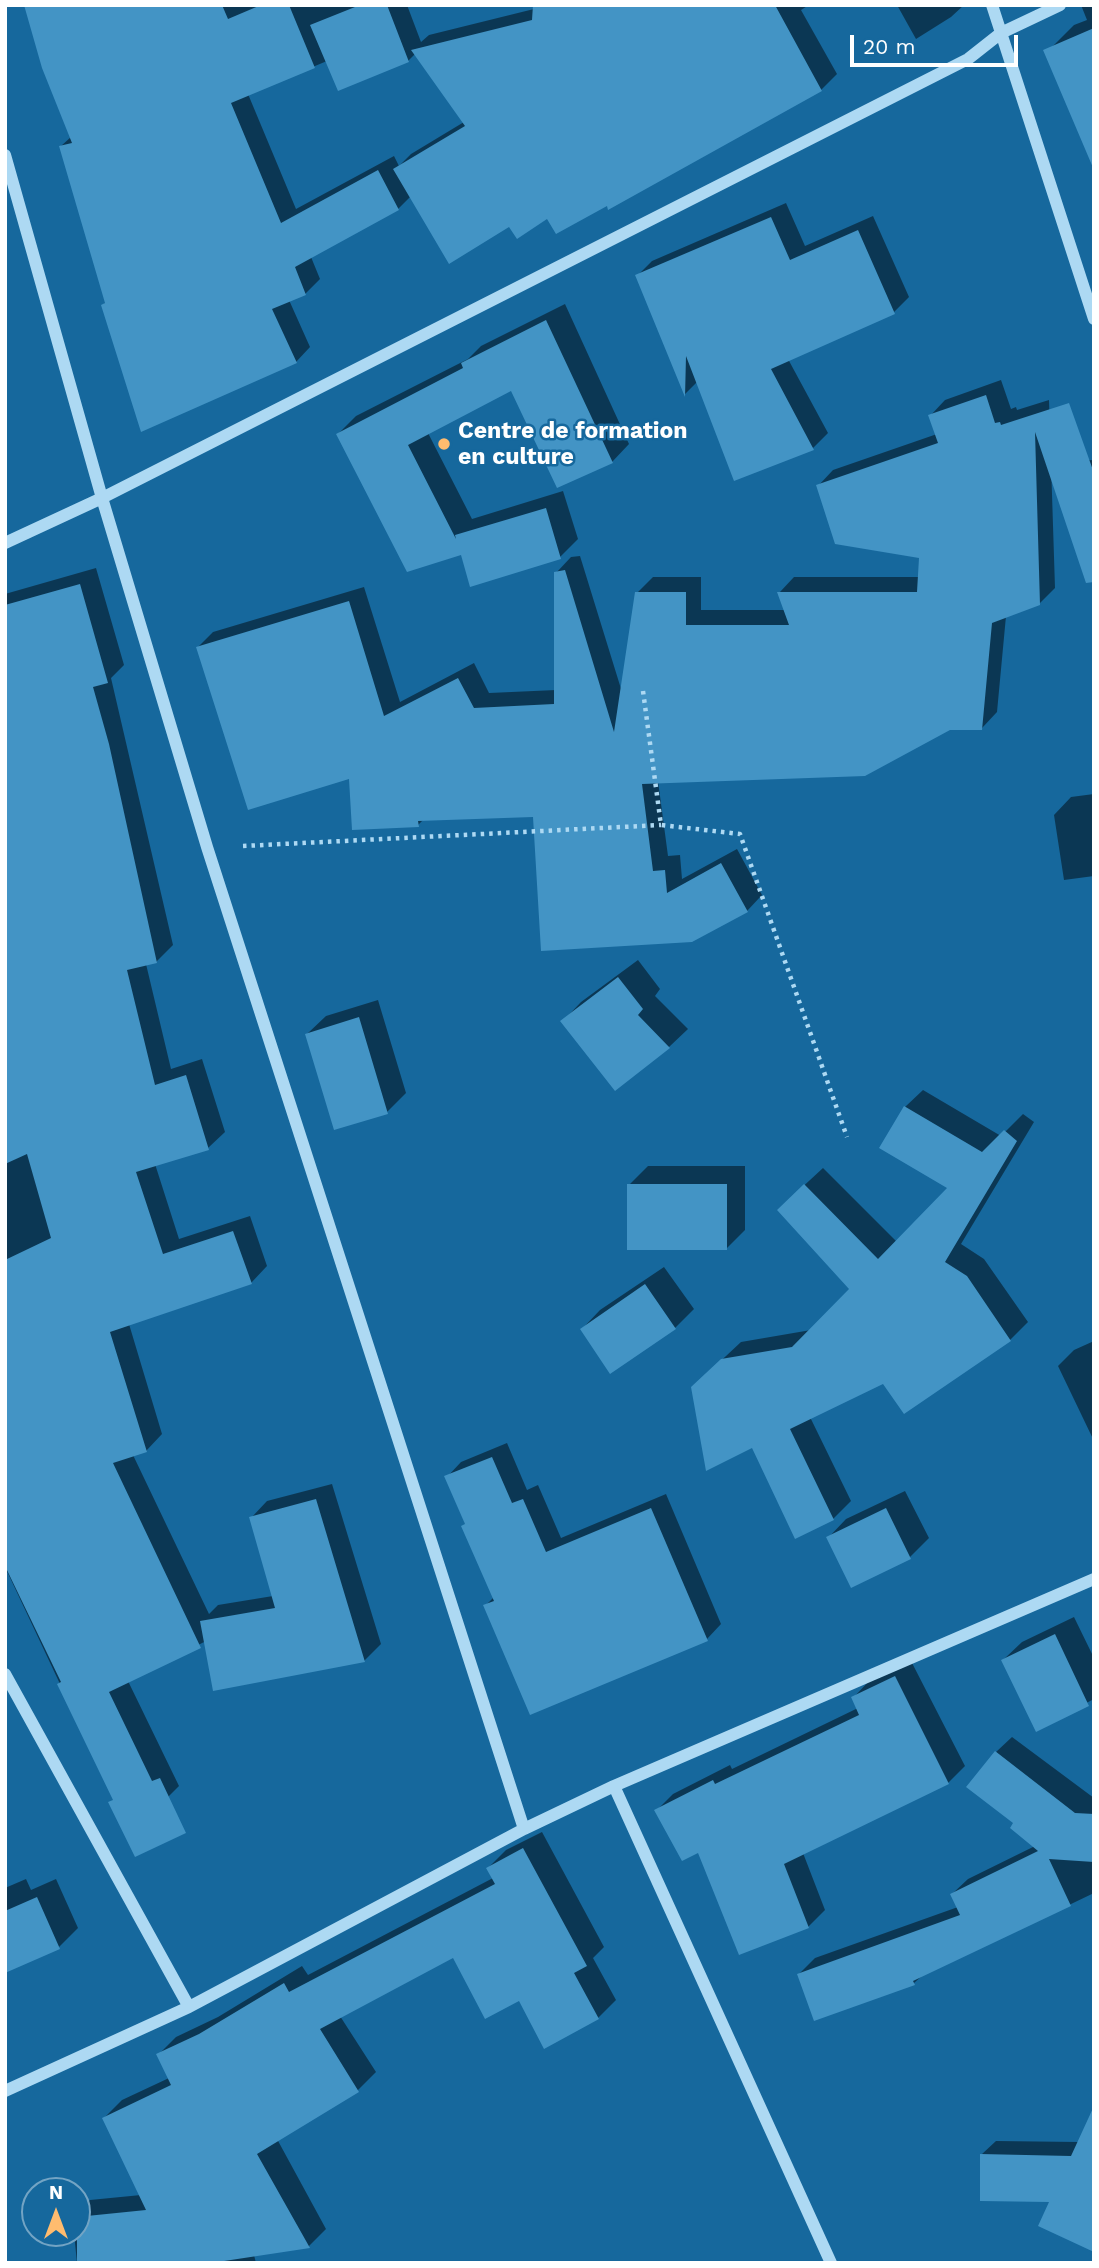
<!DOCTYPE html>
<html>
<head>
<meta charset="utf-8">
<style>
  body { margin:0 }
  #map { position:relative; width:1099px; height:2268px; overflow:hidden; background:#16689d; font-family:"Work Sans",sans-serif }
  canvas { display:block }
  .frame { position:absolute; inset:0; border:7px solid #fff; pointer-events:none }
  .north { position:absolute; left:21px; top:2177px; width:70px; height:70px; box-sizing:border-box; background:#16689d; border:2px solid #73a4c4; border-radius:50%; rotate:0deg; font-size:19px; font-weight:700; line-height:28px; text-align:center; color:#fff }
  .north::after { content:''; display:block; margin:auto; width:24px; height:32px; background:#ffbc6f; clip-path:polygon(50% 0,100% 100%,50% 72%,0 100%) }
  .scale { position:absolute; left:850px; top:35px; width:168px; height:32px; box-sizing:border-box; border:4px solid #fff; border-top:0; padding-left:9px; font-size:21px; line-height:24px; white-space:nowrap; color:#fff; -webkit-text-stroke:5px #16689d; paint-order:stroke }
</style>
</head>
<body>
<div id="map">
<canvas width="1099" height="2268"></canvas>
<div class="frame"></div>
<div class="north">N</div>
<div class="scale">20 m</div>
</div>
<script>
const ctx = document.querySelector('canvas').getContext('2d');
ctx.lineJoin = 'round';
function fill(path, color) { ctx.fillStyle = color; ctx.fill(path, 'evenodd'); }
const poly = rows => new Path2D(rows.map(r => 'M' + r).join(''));
function strokePath(path, color, width, dash) { ctx.strokeStyle = color; ctx.lineWidth = width; ctx.lineCap = dash ? 'butt' : 'round'; ctx.setLineDash(dash || []); ctx.stroke(path); }
function label(font, color, halo, rows, align = 'center') {
  ctx.font = font + ' "Work Sans",sans-serif'; ctx.lineWidth = 5; ctx.setLineDash([]); ctx.textBaseline = 'middle'; ctx.strokeStyle = halo; ctx.fillStyle = color; for (const [text, x, y, turn = 0] of rows) {
    ctx.save(); ctx.translate(x, y); ctx.rotate((+turn || 0) * Math.PI / 180); ctx.textAlign = isNaN(turn) ? turn : align; if (halo) ctx.strokeText(text, 0, 0); ctx.fillText(text, 0, 0); ctx.restore();
  }
}
fill(poly([
  [26,5,407,5,421,42,429,35,534,9,535,5,809,5,801,10,837,74,821,90,607,203,510,224,411,196,398,209,311,257,320,279,305,294,289,300,310,347,296,362,103,305,107,301,61,146,71,137],
  [416,53,464,122,411,154,399,166,394,156,296,209,248,94,327,61,408,61],
  [897,5,964,5,951,17,916,39],
  [1081,5,1094,5,1094,126,1053,46,1074,25,1087,20],
  [786,203,805,246,873,216,909,297,894,312,788,359,828,433,813,448,698,381,685,394,637,276,652,261],
  [565,304,629,444,612,462,512,389,428,433,472,519,563,491,578,539,560,557,462,553,338,434,356,416,468,359,481,346],
  [1001,380,1011,409,1016,407,1017,410,1049,400,1055,588,1039,604,1006,616,997,712,982,728,950,729,658,781,668,856,680,855,682,879,737,849,762,895,747,911,692,940,535,815,424,819,418,825,351,777,198,647,213,632,364,587,400,702,474,663,489,693,556,690,556,573,571,557,580,556,622,692,637,593,653,577,701,577,701,610,786,610,779,593,794,577,920,577,921,556,818,486,833,470,937,434,930,416,945,400],
  [1094,460,1094,522,1071,461],
  [96,568,124,665,111,678,173,945,156,962,146,964,171,1069,202,1059,225,1132,208,1148,155,1164,179,1239,250,1216,267,1266,251,1283,129,1324,162,1434,146,1451,133,1455,209,1614,218,1605,273,1596,251,1518,267,1501,332,1484,381,1644,364,1661,206,1641,128,1681,179,1786,163,1802,116,1803,5,1567,5,594],
  [1094,794,1094,876,1064,880,1054,815,1071,797],
  [638,960,660,989,655,996,688,1029,669,1047,563,1021,581,1002],
  [378,1000,406,1093,387,1112,335,1128,307,1034,326,1016],
  [923,1090,1001,1136,1023,1114,1034,1122,961,1244,984,1259,1028,1322,1010,1340,904,1412,884,1382,810,1417,851,1501,833,1519,752,1446,711,1370,741,1342,811,1330,851,1289,797,1192,823,1168,897,1242,950,1188,905,1107],
  [648,1166,745,1166,745,1230,727,1248,629,1185],
  [664,1267,694,1309,675,1328,582,1329,600,1310],
  [1094,1341,1094,1441,1058,1366,1074,1350],
  [507,1443,527,1490,538,1485,561,1538,666,1494,721,1624,707,1639,485,1606,494,1597,447,1477,461,1462],
  [905,1491,929,1538,910,1557,851,1585,828,1538,846,1519],
  [1074,1617,1094,1658,1094,1699,1037,1729,1003,1660,1022,1642],
  [911,1661,965,1766,948,1783,803,1853,825,1910,808,1927,698,1851,656,1811,673,1794,730,1765,732,1769,858,1708,853,1698,869,1681],
  [1012,1737,1094,1798,1094,1893,923,1975,914,1983,799,1974,815,1958,958,1907,952,1894,968,1879,1035,1846,1016,1823,996,1752],
  [542,1832,604,1947,593,1958,616,2000,598,2018,520,1999,454,1955,340,2016,376,2072,358,2090,277,2139,326,2229,309,2246,254,2255,256,2263,77,2263,74,2233,77,2233,77,2214,90,2200,141,2195,104,2118,122,2100,169,2078,158,2055,176,2037,218,2017,302,1966,308,1975,493,1878,488,1868,506,1850],
  [26,1879,31,1890,56,1879,78,1928,59,1947,5,1971,5,1888],
  [996,2141,1079,2142,1052,2201,982,2154]
]), '#0007');
fill(poly([
  [24,5,222,5,228,19,261,5,289,5,315,68,231,103,281,223,378,170,399,210,295,267,306,295,272,309,297,363,141,432,101,305,105,303,59,146,72,143,42,68],
  [360,5,387,5,409,62,338,91,310,25],
  [533,5,775,5,822,91,608,210,607,206,556,234,547,219,517,239,509,227,449,264,393,169,465,126,411,50,532,20],
  [1094,28,1094,170,1043,50],
  [771,217,790,260,858,230,895,314,771,369,814,450,734,481,686,356,685,397,635,275],
  [546,320,613,463,557,488,511,391,408,445,456,539,455,535,546,508,561,559,470,587,461,555,407,572,336,434,463,368,461,363],
  [986,395,995,423,1000,422,1001,425,1069,403,1094,473,1094,582,1086,583,1035,432,1040,605,992,623,982,730,950,730,865,776,642,784,653,871,665,870,667,893,721,863,748,912,692,942,541,951,533,817,418,821,419,827,352,830,349,779,248,810,196,647,349,601,384,716,458,678,474,708,554,704,554,572,565,570,614,732,635,592,686,592,686,625,789,625,777,592,917,592,919,558,835,544,816,485,938,443,928,415],
  [80,584,108,683,93,687,109,744,157,963,127,970,155,1085,186,1075,209,1150,136,1172,163,1254,233,1231,252,1284,110,1332,147,1452,113,1463,201,1648,109,1692,152,1781,160,1778,186,1833,135,1857,108,1802,113,1800,57,1684,61,1682,5,1566,5,1260,51,1238,27,1154,5,1164,5,605],
  [618,977,643,1009,638,1015,670,1048,615,1091,560,1021],
  [359,1017,388,1114,334,1130,305,1034],
  [904,1106,982,1152,1004,1130,1017,1141,945,1262,967,1276,1011,1341,904,1414,883,1384,790,1429,834,1520,795,1539,752,1448,706,1471,691,1387,721,1359,792,1347,849,1289,777,1210,804,1184,878,1259,947,1188,879,1148],
  [627,1184,727,1184,727,1250,627,1250],
  [645,1284,676,1329,610,1374,580,1329],
  [492,1457,512,1503,523,1499,546,1552,651,1508,708,1641,530,1715,483,1605,494,1601,461,1526,465,1524,444,1476],
  [316,1499,365,1662,213,1691,200,1621,275,1608,249,1517],
  [886,1508,911,1559,851,1588,826,1537],
  [1055,1634,1089,1706,1036,1732,1001,1660],
  [895,1676,949,1784,784,1864,809,1928,739,1955,698,1853,682,1861,654,1810,713,1780,715,1784,859,1715,851,1697],
  [995,1751,1075,1813,1094,1814,1094,1862,1049,1859,1071,1906,913,1981,915,1985,814,2021,797,1974,960,1915,950,1894,1038,1851,1010,1828,1013,1823,966,1787],
  [523,1848,587,1966,574,1973,599,2019,544,2049,519,2001,485,2019,453,1958,320,2029,359,2092,257,2154,310,2248,211,2263,77,2263,77,2217,146,2210,102,2118,171,2085,156,2054,199,2034,284,1983,289,1992,495,1884,486,1868],
  [37,1897,60,1949,5,1973,5,1911],
  [1094,2106,1094,2252,1038,2226,1049,2202,980,2201,980,2154,1071,2156]
]), '#4394c5');
strokePath(poly([
  [643,691,661,825,740,834,847,1137],
  [243,846,661,825]
]), '#add9f3', 4.5, [3.5, 5]);
strokePath(poly([
  [992,5,1094,319],
  [5,155,102,498,207,847,524,1829],
  [5,543,102,498,968,59,1001,33,1060,5],
  [5,1674,189,2007],
  [614,1786,831,2263],
  [5,2091,189,2007,524,1829,614,1786,1094,1579]
]), '#add9f3', 12);
for (const [x, y, r, color] of [
  [444,444,7,"#ffbc6f"]
]) { const dot = new Path2D(); dot.arc(x, y, r, 0, 2 * Math.PI); ctx.fillStyle = color; ctx.fill(dot); strokePath(dot, '#16689d', 2.5); }
label('bold 23px', '#fff', '#16689d', [
  ["Centre de formation",458,431],
  ["en culture",458,457]
], 'left');
</script>
</body>
</html>
